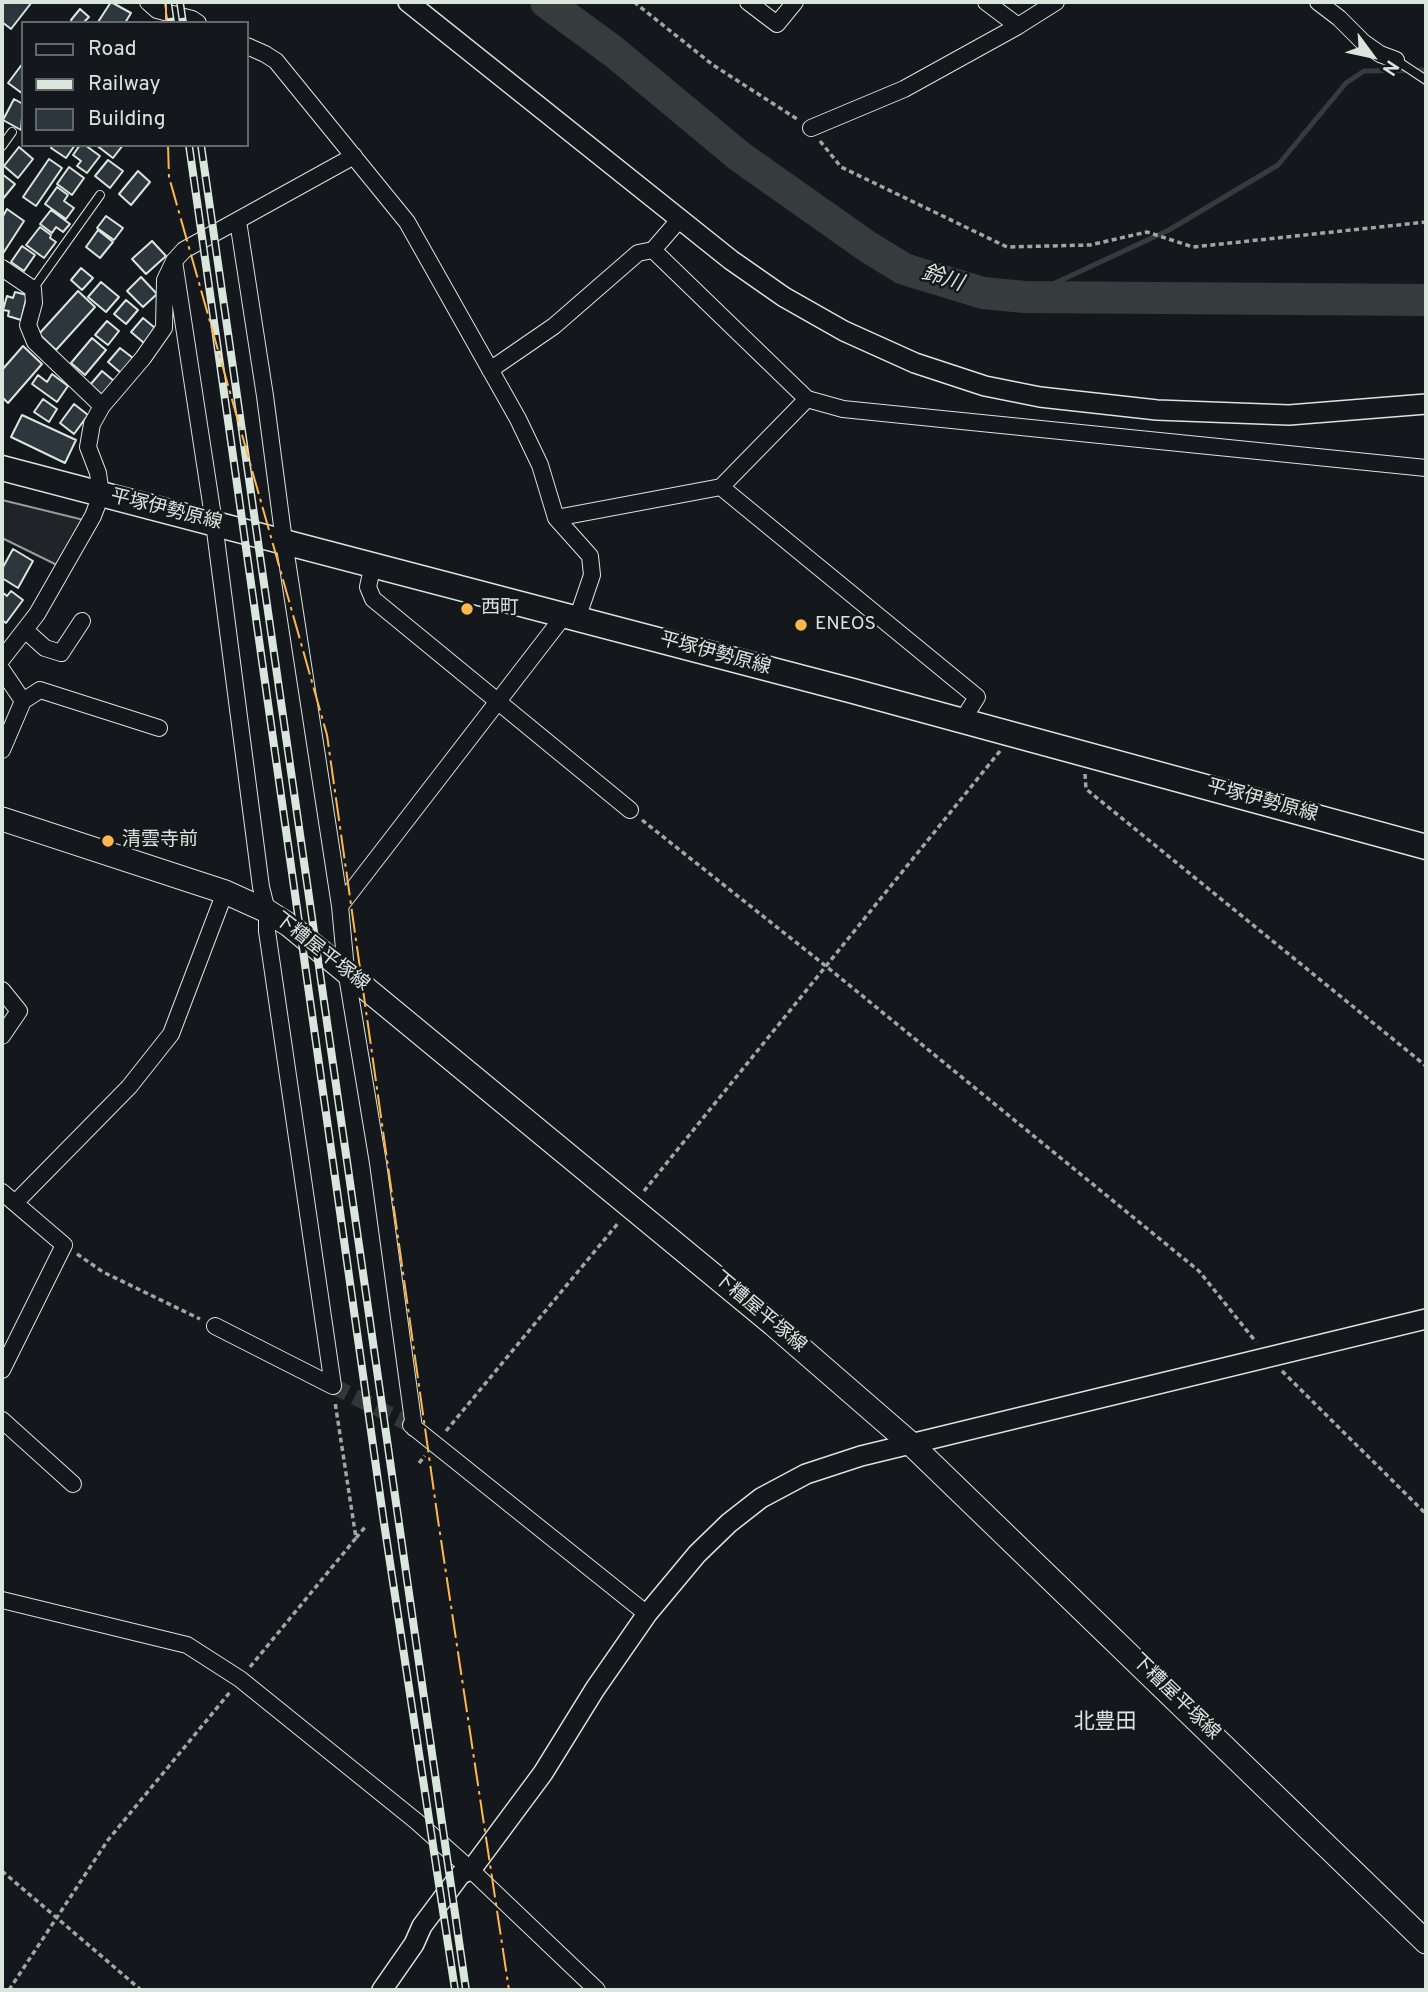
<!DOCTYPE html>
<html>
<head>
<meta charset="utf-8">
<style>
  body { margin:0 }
  #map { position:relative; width:1428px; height:1992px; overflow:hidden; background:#14181c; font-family:Overpass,sans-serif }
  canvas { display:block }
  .frame { position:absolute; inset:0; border:4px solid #d8e6dc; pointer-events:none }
  .legend { position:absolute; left:21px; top:21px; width:228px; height:126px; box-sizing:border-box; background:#14181c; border:2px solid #626a69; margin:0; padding:9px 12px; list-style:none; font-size:21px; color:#d8e6dc }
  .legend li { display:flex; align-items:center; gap:14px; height:35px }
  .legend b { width:35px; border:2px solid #626a69 }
  .north { position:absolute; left:1337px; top:21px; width:70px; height:70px; -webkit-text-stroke:5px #14181c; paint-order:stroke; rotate:123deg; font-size:19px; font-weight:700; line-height:28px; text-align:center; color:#d8e6dc }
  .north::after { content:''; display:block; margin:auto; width:24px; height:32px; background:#d8e6dc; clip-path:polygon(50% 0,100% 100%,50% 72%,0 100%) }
</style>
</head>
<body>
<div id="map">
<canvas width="1428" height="1992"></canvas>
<div class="frame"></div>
<ul class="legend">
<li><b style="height:9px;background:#14181c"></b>Road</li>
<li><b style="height:9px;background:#d8e6dc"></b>Railway</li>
<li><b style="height:19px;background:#2c363c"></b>Building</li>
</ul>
<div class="north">N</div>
</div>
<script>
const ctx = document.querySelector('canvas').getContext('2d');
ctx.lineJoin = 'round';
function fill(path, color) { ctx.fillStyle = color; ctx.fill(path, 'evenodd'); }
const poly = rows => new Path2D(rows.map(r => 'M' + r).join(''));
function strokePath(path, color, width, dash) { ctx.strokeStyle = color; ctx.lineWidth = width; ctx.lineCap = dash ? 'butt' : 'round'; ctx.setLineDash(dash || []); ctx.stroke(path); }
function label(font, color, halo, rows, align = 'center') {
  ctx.font = font + ' Overpass,"Noto Sans JP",sans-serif'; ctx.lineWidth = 5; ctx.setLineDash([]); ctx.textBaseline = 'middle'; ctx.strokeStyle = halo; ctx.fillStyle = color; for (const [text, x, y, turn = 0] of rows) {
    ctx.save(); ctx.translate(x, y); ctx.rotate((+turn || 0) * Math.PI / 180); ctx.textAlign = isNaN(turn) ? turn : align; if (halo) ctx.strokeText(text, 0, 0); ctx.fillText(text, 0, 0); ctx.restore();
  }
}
const green = poly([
  [2,500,84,520,57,565,2,538,2,500]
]);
fill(green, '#202428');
strokePath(green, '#939e99', 2);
strokePath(poly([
  [1025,297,1169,230,1278,165,1346,83,1364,71,1426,70]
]), '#363b3e', 5);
strokePath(poly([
  [546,2,614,52,739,156,868,247,904,269,983,293,1025,297,1426,300]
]), '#363b3e', 32);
const building = poly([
  [2,2,32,2,11,29,2,22,2,2],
  [111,2,131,13,125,23,98,22,111,2],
  [80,9,89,17,83,23,73,23,71,20,80,9],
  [23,63,23,94,8,83,23,63],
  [14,99,23,104,21,130,3,120,14,99],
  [53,145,75,145,66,158,51,148,53,145],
  [80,145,85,145,100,156,87,173,77,166,81,161,73,155,80,145],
  [96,145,123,145,113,158,96,145],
  [19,147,33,159,18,178,4,166,19,147],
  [49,159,62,168,36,206,23,197,49,159],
  [108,160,123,171,110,188,95,176,108,160],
  [69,167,84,178,72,195,57,184,69,167],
  [138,171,150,182,131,205,119,194,138,171],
  [2,174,15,184,2,200,2,174],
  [57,187,68,195,64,201,74,208,66,219,45,204,57,187],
  [7,209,24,221,2,255,2,218,7,209],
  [51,210,70,224,63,232,56,227,52,233,40,224,51,210],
  [106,216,123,228,114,240,97,228,106,216],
  [40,227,51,235,50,238,56,242,44,258,26,245,40,227],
  [98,230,113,242,100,258,86,247,98,230],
  [152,241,166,256,146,274,132,259,152,241],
  [22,246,35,255,24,271,11,262,22,246],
  [81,268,93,278,82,290,71,280,81,268],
  [141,277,157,294,143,307,127,291,141,277],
  [101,282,119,297,106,312,88,297,101,282],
  [78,291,95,307,56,350,39,334,78,291],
  [15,292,27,295,21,320,8,316,9,311,3,310,7,296,13,298,15,292],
  [126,300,138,310,126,324,114,314,126,300],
  [143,318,155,328,144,343,131,332,143,318],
  [107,321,119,331,108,345,95,335,107,321],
  [92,338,106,350,85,375,71,363,92,338],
  [23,346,42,364,8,403,2,397,2,370,23,346],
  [120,348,133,358,121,373,108,362,120,348],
  [102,371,114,381,102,395,90,385,102,371],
  [52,374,68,386,57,402,32,384,38,375,47,382,52,374],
  [43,399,57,409,49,422,34,412,43,399],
  [74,404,88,415,74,434,60,423,74,404],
  [22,415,76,440,65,463,11,437,22,415],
  [13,549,33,561,18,588,2,578,2,569,13,549],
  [11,591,23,600,6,623,2,620,2,592,7,596,11,591]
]);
fill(building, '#2c363c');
strokePath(building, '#d8e6dc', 2);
strokePath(poly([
  [333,1386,411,1425]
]), '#313739', 16, [16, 8]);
const service = poly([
  [1396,60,1426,80],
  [2,146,12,132],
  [33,289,100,195]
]);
const minor = poly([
  [148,2,157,10,192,19,198,23],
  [748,2,777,24,795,2],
  [986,2,1018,26],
  [1318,2,1339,18,1363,42,1380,54,1396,60],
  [247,46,265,54,276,61,407,222,518,419,540,465,556,518,590,556,592,575,577,619],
  [811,128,904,89,1018,26,1056,2],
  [679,220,653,250,807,399,843,409,1426,468],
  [238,221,265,396,284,541,340,906,346,970,378,1163,414,1428],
  [174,261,214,523,261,887,267,911,267,931,333,1386],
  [2,268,33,289,34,303,28,325,35,342,102,406],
  [490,370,554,326,638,253,653,250],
  [721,487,977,697,962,721],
  [556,518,721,487,807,399],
  [373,564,368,587,373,599,630,810],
  [25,630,45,648,61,653,82,621],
  [2,659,37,614,93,516,101,495,98,473,88,447,92,424,102,406,143,358,164,328,165,280,174,261,184,250,354,156],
  [2,670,23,701,2,750],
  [23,701,40,690,159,728],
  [340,906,563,617],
  [2,990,19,1011,2,1036],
  [2,1192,64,1245,2,1370],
  [15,1203,129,1087,171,1034,225,892],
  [215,1326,333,1386],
  [2,1420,73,1484],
  [411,1425,647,1614],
  [2,1600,187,1645,240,1679,416,1821,471,1870,597,1990]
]);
const tertiary = poly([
  [408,2,731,260,784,297,844,331,915,363,985,386,1040,397,1157,410,1289,415,1426,404],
  [382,1990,414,1944,422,1926,461,1874,471,1870,543,1773,595,1689,647,1614,697,1554,729,1523,761,1498,806,1474,861,1456,1426,1319]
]);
const secondary = poly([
  [2,819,225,892,267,911,289,925,774,1325,910,1443,1426,1942]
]);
const primary = poly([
  [2,468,853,691,1426,847]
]);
strokePath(service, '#d8e6dc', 10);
strokePath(minor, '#d8e6dc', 18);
strokePath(tertiary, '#d8e6dc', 22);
strokePath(secondary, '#d8e6dc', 25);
strokePath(primary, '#d8e6dc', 27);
strokePath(poly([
  [634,2,713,65,797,119],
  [820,141,841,167,1007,247,1090,245,1147,232,1193,247,1426,222],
  [1085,774,1086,789,1426,1066],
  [642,820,827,967,1199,1271,1256,1342],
  [644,1191,1000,751],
  [77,1254,103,1272,200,1319],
  [1282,1371,1426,1514],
  [446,1431,619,1222],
  [419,1463,425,1456],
  [356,1538,366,1526],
  [250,1667,356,1538,335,1402],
  [2,1871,141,1990],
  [9,1990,108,1840,230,1692]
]), '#9da8a2', 3.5, [5, 3.5]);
strokePath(service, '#14181c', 8);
strokePath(minor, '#14181c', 16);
strokePath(tertiary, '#14181c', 19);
strokePath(secondary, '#14181c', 23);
strokePath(primary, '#14181c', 24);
const rail = poly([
  [168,2,171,23],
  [180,2,183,23],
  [189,145,384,1523,455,1990],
  [201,145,466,1990]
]);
strokePath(rail, '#d8e6dc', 8);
strokePath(rail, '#14181c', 5, [16]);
strokePath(poly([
  [166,2,166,23],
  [168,145,169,177,327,735,438,1520,509,1990]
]), '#ffb74d', 2, [24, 5, 3.5, 5]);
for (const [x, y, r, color] of [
  [467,609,7,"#ffb74d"],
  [801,625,7,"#ffb74d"],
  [108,841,7,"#ffb74d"]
]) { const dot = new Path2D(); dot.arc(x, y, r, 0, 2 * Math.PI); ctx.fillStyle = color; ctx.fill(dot); strokePath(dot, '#14181c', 2.5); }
label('19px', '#d8e6dc', '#14181c', [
  ["平塚伊勢原線",166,511,14],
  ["平塚伊勢原線",715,655,15],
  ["平塚伊勢原線",1262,802,15],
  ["下糟屋平塚線",321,953,38],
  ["下糟屋平塚線",759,1313,40],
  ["下糟屋平塚線",1175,1698,44]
]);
label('19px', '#d8e6dc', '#14181c', [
  ["西町",481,609],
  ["ENEOS",815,625],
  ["清雲寺前",122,841]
], 'left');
label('italic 21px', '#d8e6dc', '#14181c', [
  ["鈴川",942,280,17]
]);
label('21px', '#d8e6dc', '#14181c', [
  ["北豊田",1105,1724]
]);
</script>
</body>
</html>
